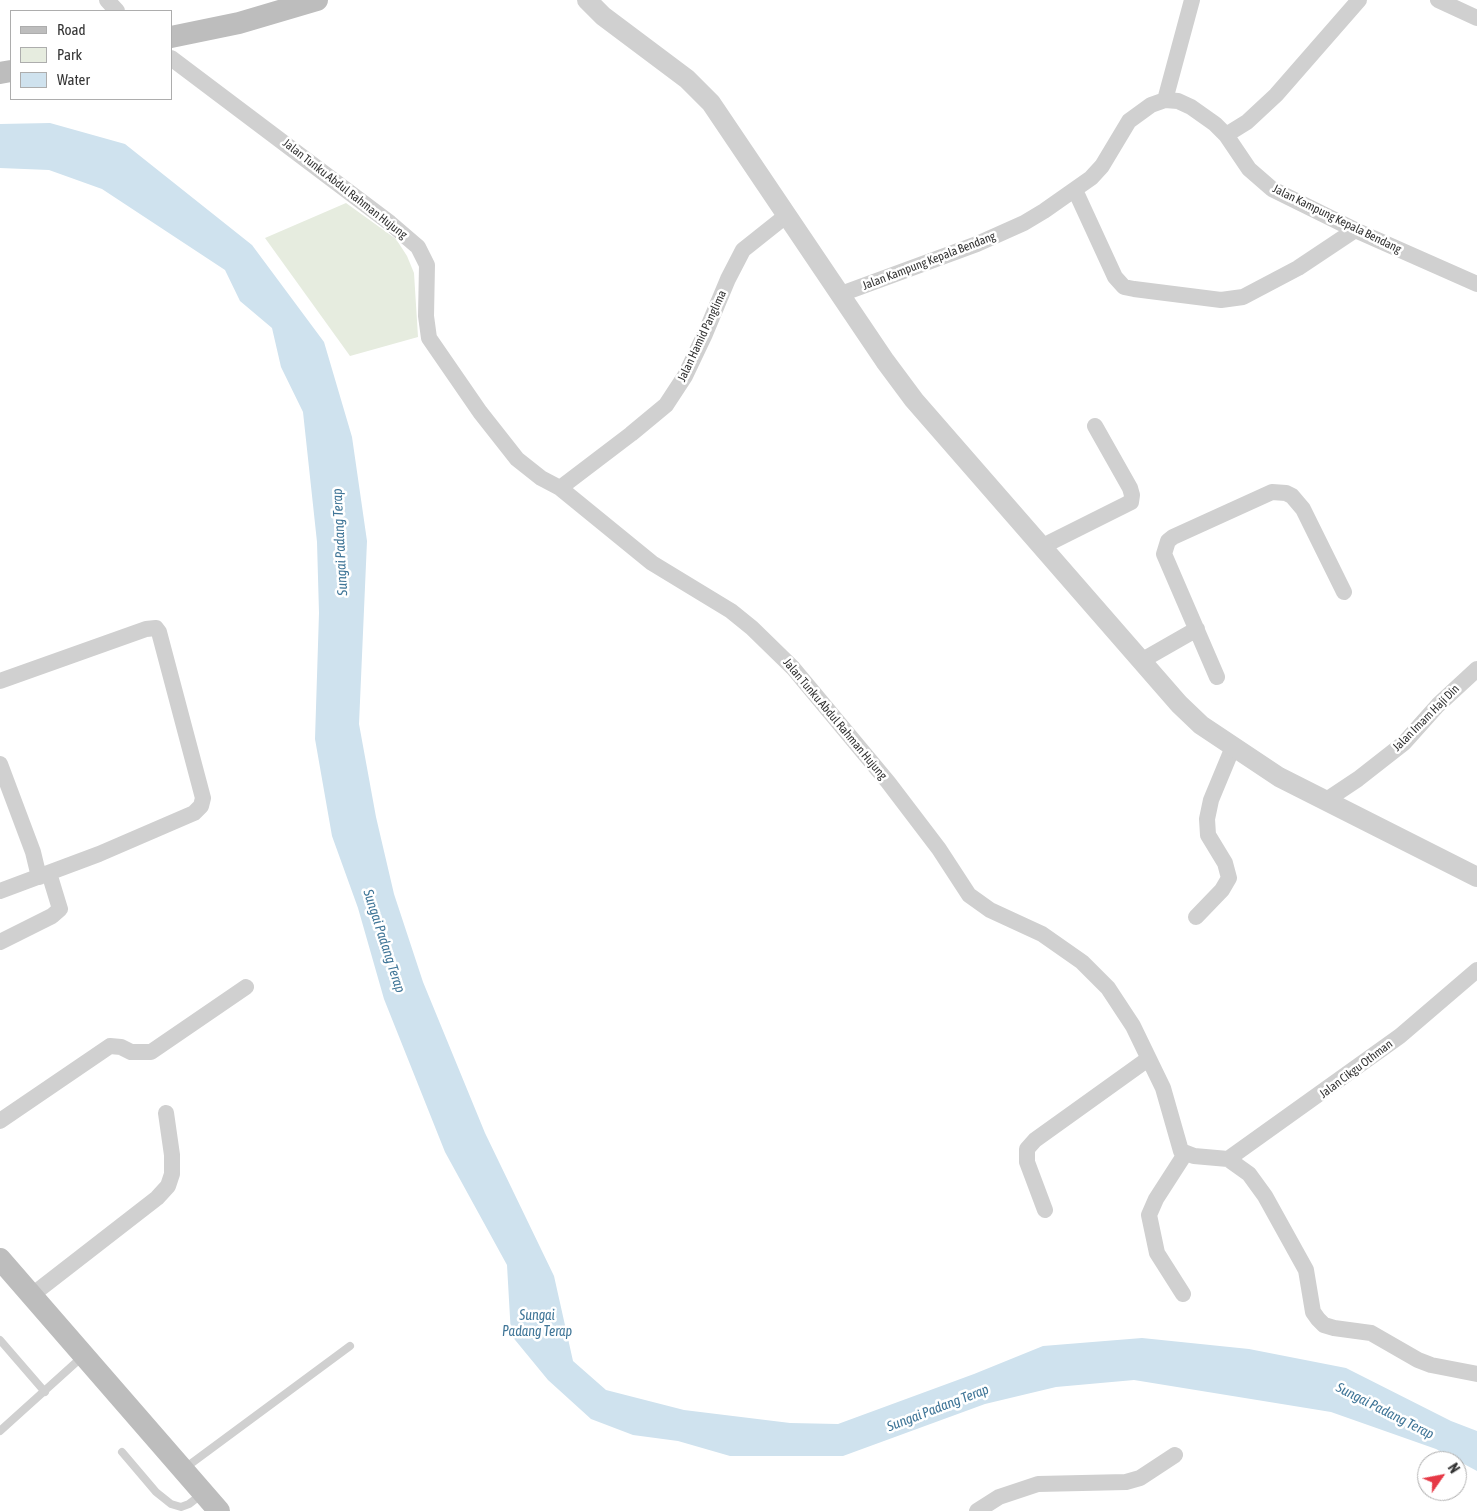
<!DOCTYPE html>
<html>
<head>
<meta charset="utf-8">
<style>
  body { margin:0 }
  #map { position:relative; width:1477px; height:1511px; overflow:hidden; background:#fff; font-family:"Asap Condensed",sans-serif }
  canvas { display:block }
  .legend { position:absolute; left:10px; top:10px; width:162px; height:90px; box-sizing:border-box; background:#fff; border:1px solid #adadad; margin:0; padding:6px 9px; list-style:none; font-size:15px; color:#333 }
  .legend li { display:flex; align-items:center; gap:10px; height:25px }
  .legend b { width:25px; border:1px solid #adadad }
  .north { position:absolute; left:1417px; top:1451px; width:50px; height:50px; box-sizing:border-box; background:#fff; border:1px solid #adadad; border-radius:50%; rotate:57deg; font-size:14px; font-weight:700; line-height:20px; text-align:center; color:#333 }
  .north::after { content:''; display:block; margin:auto; width:18px; height:22px; background:#e63946; clip-path:polygon(50% 0,100% 100%,50% 72%,0 100%) }
</style>
</head>
<body>
<div id="map">
<canvas width="1477" height="1511"></canvas>
<ul class="legend">
<li><b style="height:6px;background:#bdbdbd"></b>Road</li>
<li><b style="height:14px;background:#e6ecdf"></b>Park</li>
<li><b style="height:14px;background:#cfe2ee"></b>Water</li>
</ul>
<div class="north">N</div>
</div>
<script>
const ctx = document.querySelector('canvas').getContext('2d');
ctx.lineJoin = 'round';
function fill(path, color) { ctx.fillStyle = color; ctx.fill(path, 'evenodd'); }
const poly = rows => new Path2D(rows.map(r => 'M' + r).join(''));
function strokePath(path, color, width, dash) { ctx.strokeStyle = color; ctx.lineWidth = width; ctx.lineCap = dash ? 'butt' : 'round'; ctx.setLineDash(dash || []); ctx.stroke(path); }
function label(font, color, halo, rows, align = 'center') {
  ctx.font = font + ' "Asap Condensed",sans-serif'; ctx.lineWidth = 5; ctx.setLineDash([]); ctx.textBaseline = 'middle'; ctx.strokeStyle = halo; ctx.fillStyle = color; for (const [text, x, y, turn = 0] of rows) {
    ctx.save(); ctx.translate(x, y); ctx.rotate((+turn || 0) * Math.PI / 180); ctx.textAlign = isNaN(turn) ? turn : align; if (halo) ctx.strokeText(text, 0, 0); ctx.fillText(text, 0, 0); ctx.restore();
  }
}
fill(poly([
  [346,203,396,239,407,256,414,273,418,337,350,356,265,238]
]), '#e6ecdf');
fill(poly([
  [50,123,125,144,252,245,324,342,352,437,367,541,359,724,376,817,394,894,423,982,485,1133,554,1276,573,1361,606,1390,684,1410,790,1423,838,1424,974,1374,1043,1346,1142,1338,1249,1349,1346,1368,1451,1421,1477,1431,1477,1471,1436,1449,1331,1412,1134,1380,1056,1387,985,1404,843,1456,730,1456,678,1441,633,1435,591,1419,548,1380,511,1335,507,1265,445,1152,384,999,358,908,332,836,315,739,319,613,317,542,303,412,281,367,272,328,240,301,225,270,102,189,49,170,0,168,0,124]
]), '#cfe2ee');
strokePath(poly([
  [0,1340,45,1392],
  [0,1431,82,1357],
  [122,1452,156,1492,171,1504,181,1507,189,1504,202,1494],
  [185,1468,350,1346]
]), '#d0d0d0', 8);
strokePath(poly([
  [107,0,117,11],
  [1438,0,1477,18],
  [171,58,390,223,418,247,427,265,426,316,429,338,480,412,517,459,541,478,560,488,652,563,731,611,752,628,793,668,888,782,939,849,969,895,990,910,1042,934,1082,962,1108,988,1133,1026,1163,1088,1181,1151,1194,1156,1228,1159,1249,1174,1265,1196,1306,1270,1313,1312,1318,1319,1324,1325,1334,1328,1371,1333,1418,1360,1431,1365,1477,1374],
  [1165,100,1192,0],
  [1226,135,1247,122,1276,95,1359,0],
  [1075,190,1115,277,1124,287,1134,289,1221,300,1243,297,1298,268,1355,230],
  [841,294,977,244,1024,223,1044,211,1091,178,1102,166,1129,121,1151,105,1165,100,1178,101,1191,107,1215,124,1226,135,1249,169,1272,189,1355,230,1477,284],
  [560,488,631,434,666,405,685,376,705,334,728,279,743,250,787,215],
  [1041,547,1131,502,1132,495,1130,488,1095,426],
  [1141,661,1197,629],
  [1217,677,1164,554,1168,541,1173,537,1272,492,1286,493,1292,496,1303,509,1344,592],
  [0,681,146,629,156,628,159,632,203,798,201,806,194,813,99,854,0,891],
  [0,764,33,852,39,877],
  [1325,801,1358,779,1404,743,1438,705,1477,669],
  [1196,917,1222,890,1229,878,1225,863,1208,835,1207,819,1211,800,1233,747],
  [0,942,52,916,60,909,49,873],
  [0,1121,110,1046,121,1047,131,1052,151,1052,246,987],
  [1228,1159,1400,1036,1477,970],
  [1045,1210,1027,1162,1027,1149,1035,1140,1148,1059],
  [1183,1294,1157,1253,1149,1215,1156,1199,1185,1154],
  [32,1295,157,1198,168,1186,172,1174,172,1155,166,1113],
  [977,1511,999,1497,1038,1484,1126,1482,1140,1478,1175,1455]
]), '#d0d0d0', 16);
strokePath(poly([
  [587,0,603,16,687,79,711,103,885,361,914,400,1179,704,1201,725,1279,777,1477,877]
]), '#d0d0d0', 20);
strokePath(poly([
  [171,37,239,23,317,0],
  [0,73,11,71],
  [0,1259,219,1511]
]), '#bdbdbd', 22);
label('12px', '#333', '#fff', [
  ["Jalan Tunku Abdul Rahman Hujung",345,189,38],
  ["Jalan Kampung Kepala Bendang",1337,219,26],
  ["Jalan Kampung Kepala Bendang",929,261,-21],
  ["Jalan Hamid Panglima",702,336,-65],
  ["Jalan Imam Haji Din",1426,718,-45],
  ["Jalan Tunku Abdul Rahman Hujung",835,719,50],
  ["Jalan Cikgu Othman",1356,1069,-37]
]);
label('italic 14px', '#3f7597', '#fff', [
  ["Sungai Padang Terap",340,542,-93],
  ["Sungai Padang Terap",384,941,72],
  ["Sungai",537,1316],
  ["Padang Terap",537,1332],
  ["Sungai Padang Terap",938,1408,-21],
  ["Sungai Padang Terap",1385,1411,27]
]);
</script>
</body>
</html>
